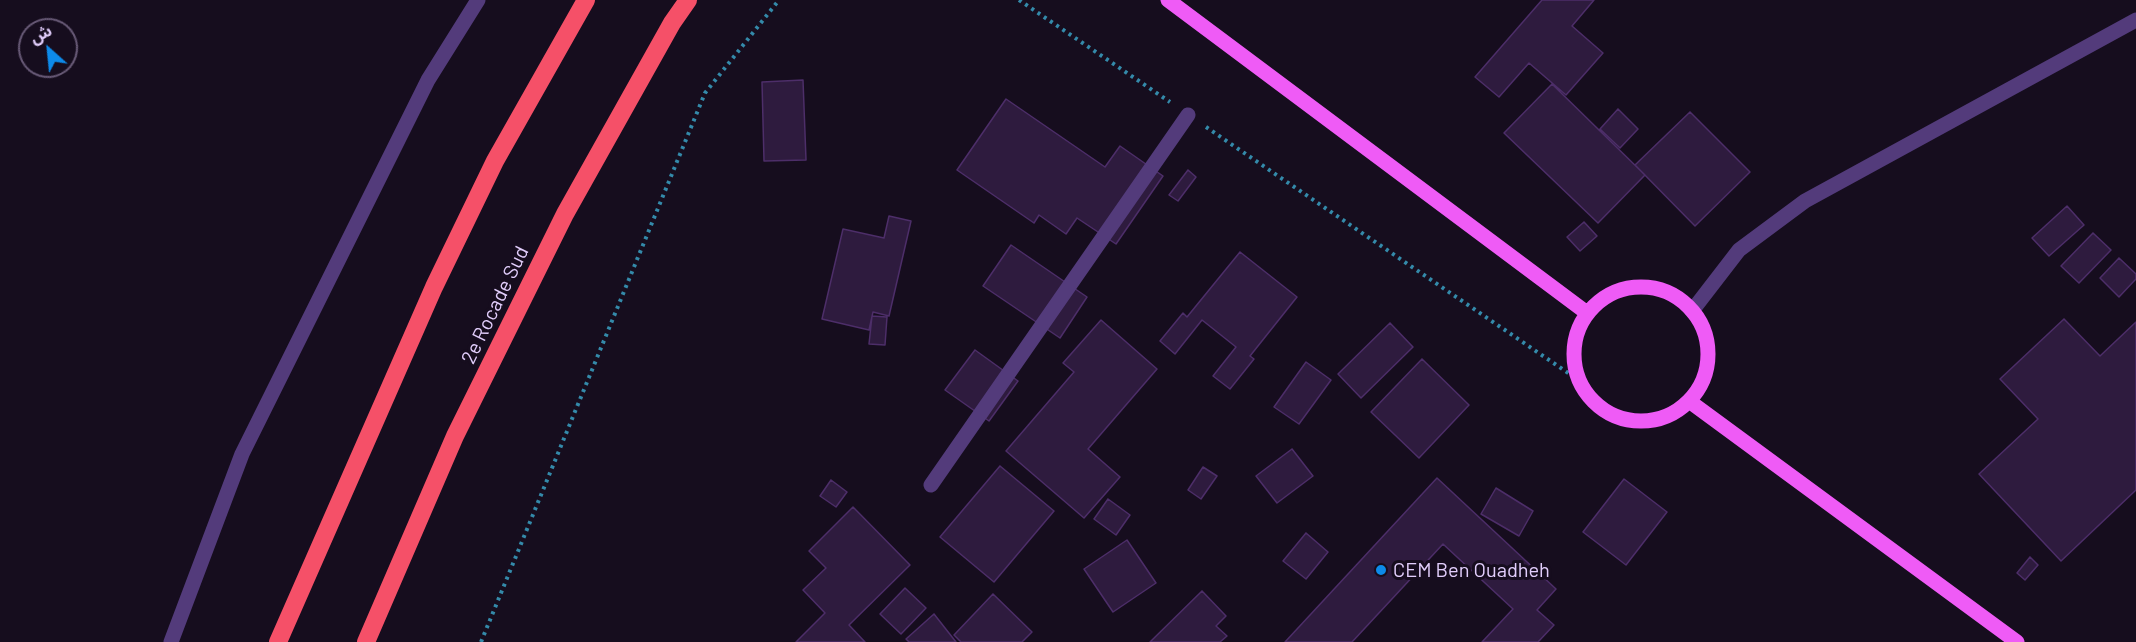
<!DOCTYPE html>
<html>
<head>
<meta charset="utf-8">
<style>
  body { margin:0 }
  #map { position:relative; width:2136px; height:642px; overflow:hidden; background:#160d1e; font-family:Barlow,"Noto Sans Arabic",sans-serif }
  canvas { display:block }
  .north { position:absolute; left:18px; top:18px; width:60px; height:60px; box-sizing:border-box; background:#160d1e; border:2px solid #685a77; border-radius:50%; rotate:333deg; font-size:16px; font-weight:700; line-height:24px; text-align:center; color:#e2cefc }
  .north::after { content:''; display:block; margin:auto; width:21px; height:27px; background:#0d8ae9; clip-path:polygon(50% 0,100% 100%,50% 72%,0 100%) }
</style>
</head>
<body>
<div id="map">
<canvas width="2136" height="642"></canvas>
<div class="north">ش</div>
</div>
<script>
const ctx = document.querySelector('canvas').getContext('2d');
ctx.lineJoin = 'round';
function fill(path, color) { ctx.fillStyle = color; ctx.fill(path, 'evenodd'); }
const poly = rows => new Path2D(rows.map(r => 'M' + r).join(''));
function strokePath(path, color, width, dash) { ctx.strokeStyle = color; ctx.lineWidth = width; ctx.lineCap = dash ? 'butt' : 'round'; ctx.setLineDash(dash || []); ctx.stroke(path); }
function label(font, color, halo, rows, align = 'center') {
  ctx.font = font + ' Barlow,sans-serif'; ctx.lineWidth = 6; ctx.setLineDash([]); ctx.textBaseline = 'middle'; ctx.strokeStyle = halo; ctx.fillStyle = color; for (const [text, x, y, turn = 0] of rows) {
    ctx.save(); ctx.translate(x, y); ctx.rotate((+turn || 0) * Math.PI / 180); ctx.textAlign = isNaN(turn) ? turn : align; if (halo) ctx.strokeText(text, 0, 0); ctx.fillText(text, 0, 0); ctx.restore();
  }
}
const building = poly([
  [1542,0,1594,0,1572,26,1603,53,1566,95,1529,63,1499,97,1475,77,1542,0],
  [803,80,806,160,764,161,762,82,803,80],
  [1552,84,1645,175,1598,223,1504,133,1552,84],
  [1006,99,1105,167,1120,146,1163,176,1116,244,1077,218,1066,234,1039,215,1034,223,957,170,1006,99],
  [1618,109,1638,129,1620,148,1600,129,1618,109],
  [1690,112,1750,172,1695,226,1635,165,1690,112],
  [1188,170,1196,177,1178,201,1169,195,1188,170],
  [2067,206,2084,225,2049,256,2032,238,2067,206],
  [889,216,911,221,889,316,873,312,869,330,822,319,843,229,884,238,889,216],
  [1584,222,1597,236,1580,251,1567,237,1584,222],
  [2093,233,2111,250,2079,283,2061,266,2093,233],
  [1011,245,1087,297,1060,338,983,286,1011,245],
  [1240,252,1297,297,1250,356,1254,359,1230,389,1213,376,1236,347,1202,320,1175,354,1160,341,1183,313,1187,317,1240,252],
  [2119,258,2136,274,2136,279,2119,297,2100,278,2119,258],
  [872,316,887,317,885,345,869,344,872,316],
  [2064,319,2100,356,2136,322,2136,490,2061,561,1979,474,2038,419,2000,379,2064,319],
  [1101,320,1157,369,1088,449,1120,477,1084,518,1006,451,1074,372,1063,363,1101,320],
  [1390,323,1413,347,1361,398,1338,374,1390,323],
  [975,350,1018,381,989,421,945,390,975,350],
  [1422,359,1469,405,1419,458,1371,412,1422,359],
  [1306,362,1331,380,1299,424,1274,407,1306,362],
  [1292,449,1313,476,1277,503,1256,476,1292,449],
  [1000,466,1054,511,994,582,940,537,1000,466],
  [1203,467,1217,476,1201,499,1188,490,1203,467],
  [1437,478,1556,589,1537,610,1554,625,1538,642,1482,642,1513,609,1443,544,1352,642,1285,642,1437,478],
  [1624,479,1667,512,1626,565,1583,532,1624,479],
  [831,480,847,492,836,507,820,496,831,480],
  [1496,488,1533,511,1519,536,1481,514,1496,488],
  [1108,499,1130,515,1116,535,1094,519,1108,499],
  [853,507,910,565,849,625,865,642,796,642,825,613,803,590,826,568,809,551,853,507],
  [1306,533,1328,552,1306,579,1283,561,1306,533],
  [1127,540,1156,583,1113,612,1084,569,1127,540],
  [2030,557,2038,565,2025,580,2017,573,2030,557],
  [905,588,926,608,901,634,880,614,905,588],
  [1202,591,1226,616,1216,626,1227,636,1220,642,1150,642,1202,591],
  [993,594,1032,632,1022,642,961,642,954,635,993,594],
  [934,614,956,642,909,642,906,639,934,614]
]);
fill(building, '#2e1b3e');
strokePath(building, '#4d2e69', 1.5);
strokePath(poly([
  [1019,0,1170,102],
  [1206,127,1577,379],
  [481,642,705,93,779,0]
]), '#348aaa', 4, [3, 4.5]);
strokePath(poly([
  [1692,311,1739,250,1805,201,2136,20],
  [931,485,1188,115],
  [171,642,242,454,428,80,478,0]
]), '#533b7b', 15);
strokePath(poly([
  [1168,0,1587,313],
  '1574 354a67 67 0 1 1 134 0a67 67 0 1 1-134 0Z',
  [1689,401,2017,642]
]), '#ef5bf6', 15);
strokePath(poly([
  [278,642,434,287,495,161,586,0],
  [366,642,455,436,565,214,672,23,688,0]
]), '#f55068', 18);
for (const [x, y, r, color] of [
  [1381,570,6,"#0d8ae9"]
]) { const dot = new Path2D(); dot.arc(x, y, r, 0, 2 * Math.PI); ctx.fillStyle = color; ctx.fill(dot); strokePath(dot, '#160d1e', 2); }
label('20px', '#e2cefc', '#160d1e', [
  ["2e Rocade Sud",495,305,-64]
]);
label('20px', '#e2cefc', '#160d1e', [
  ["CEM Ben Ouadheh",1393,570]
], 'left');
</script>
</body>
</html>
